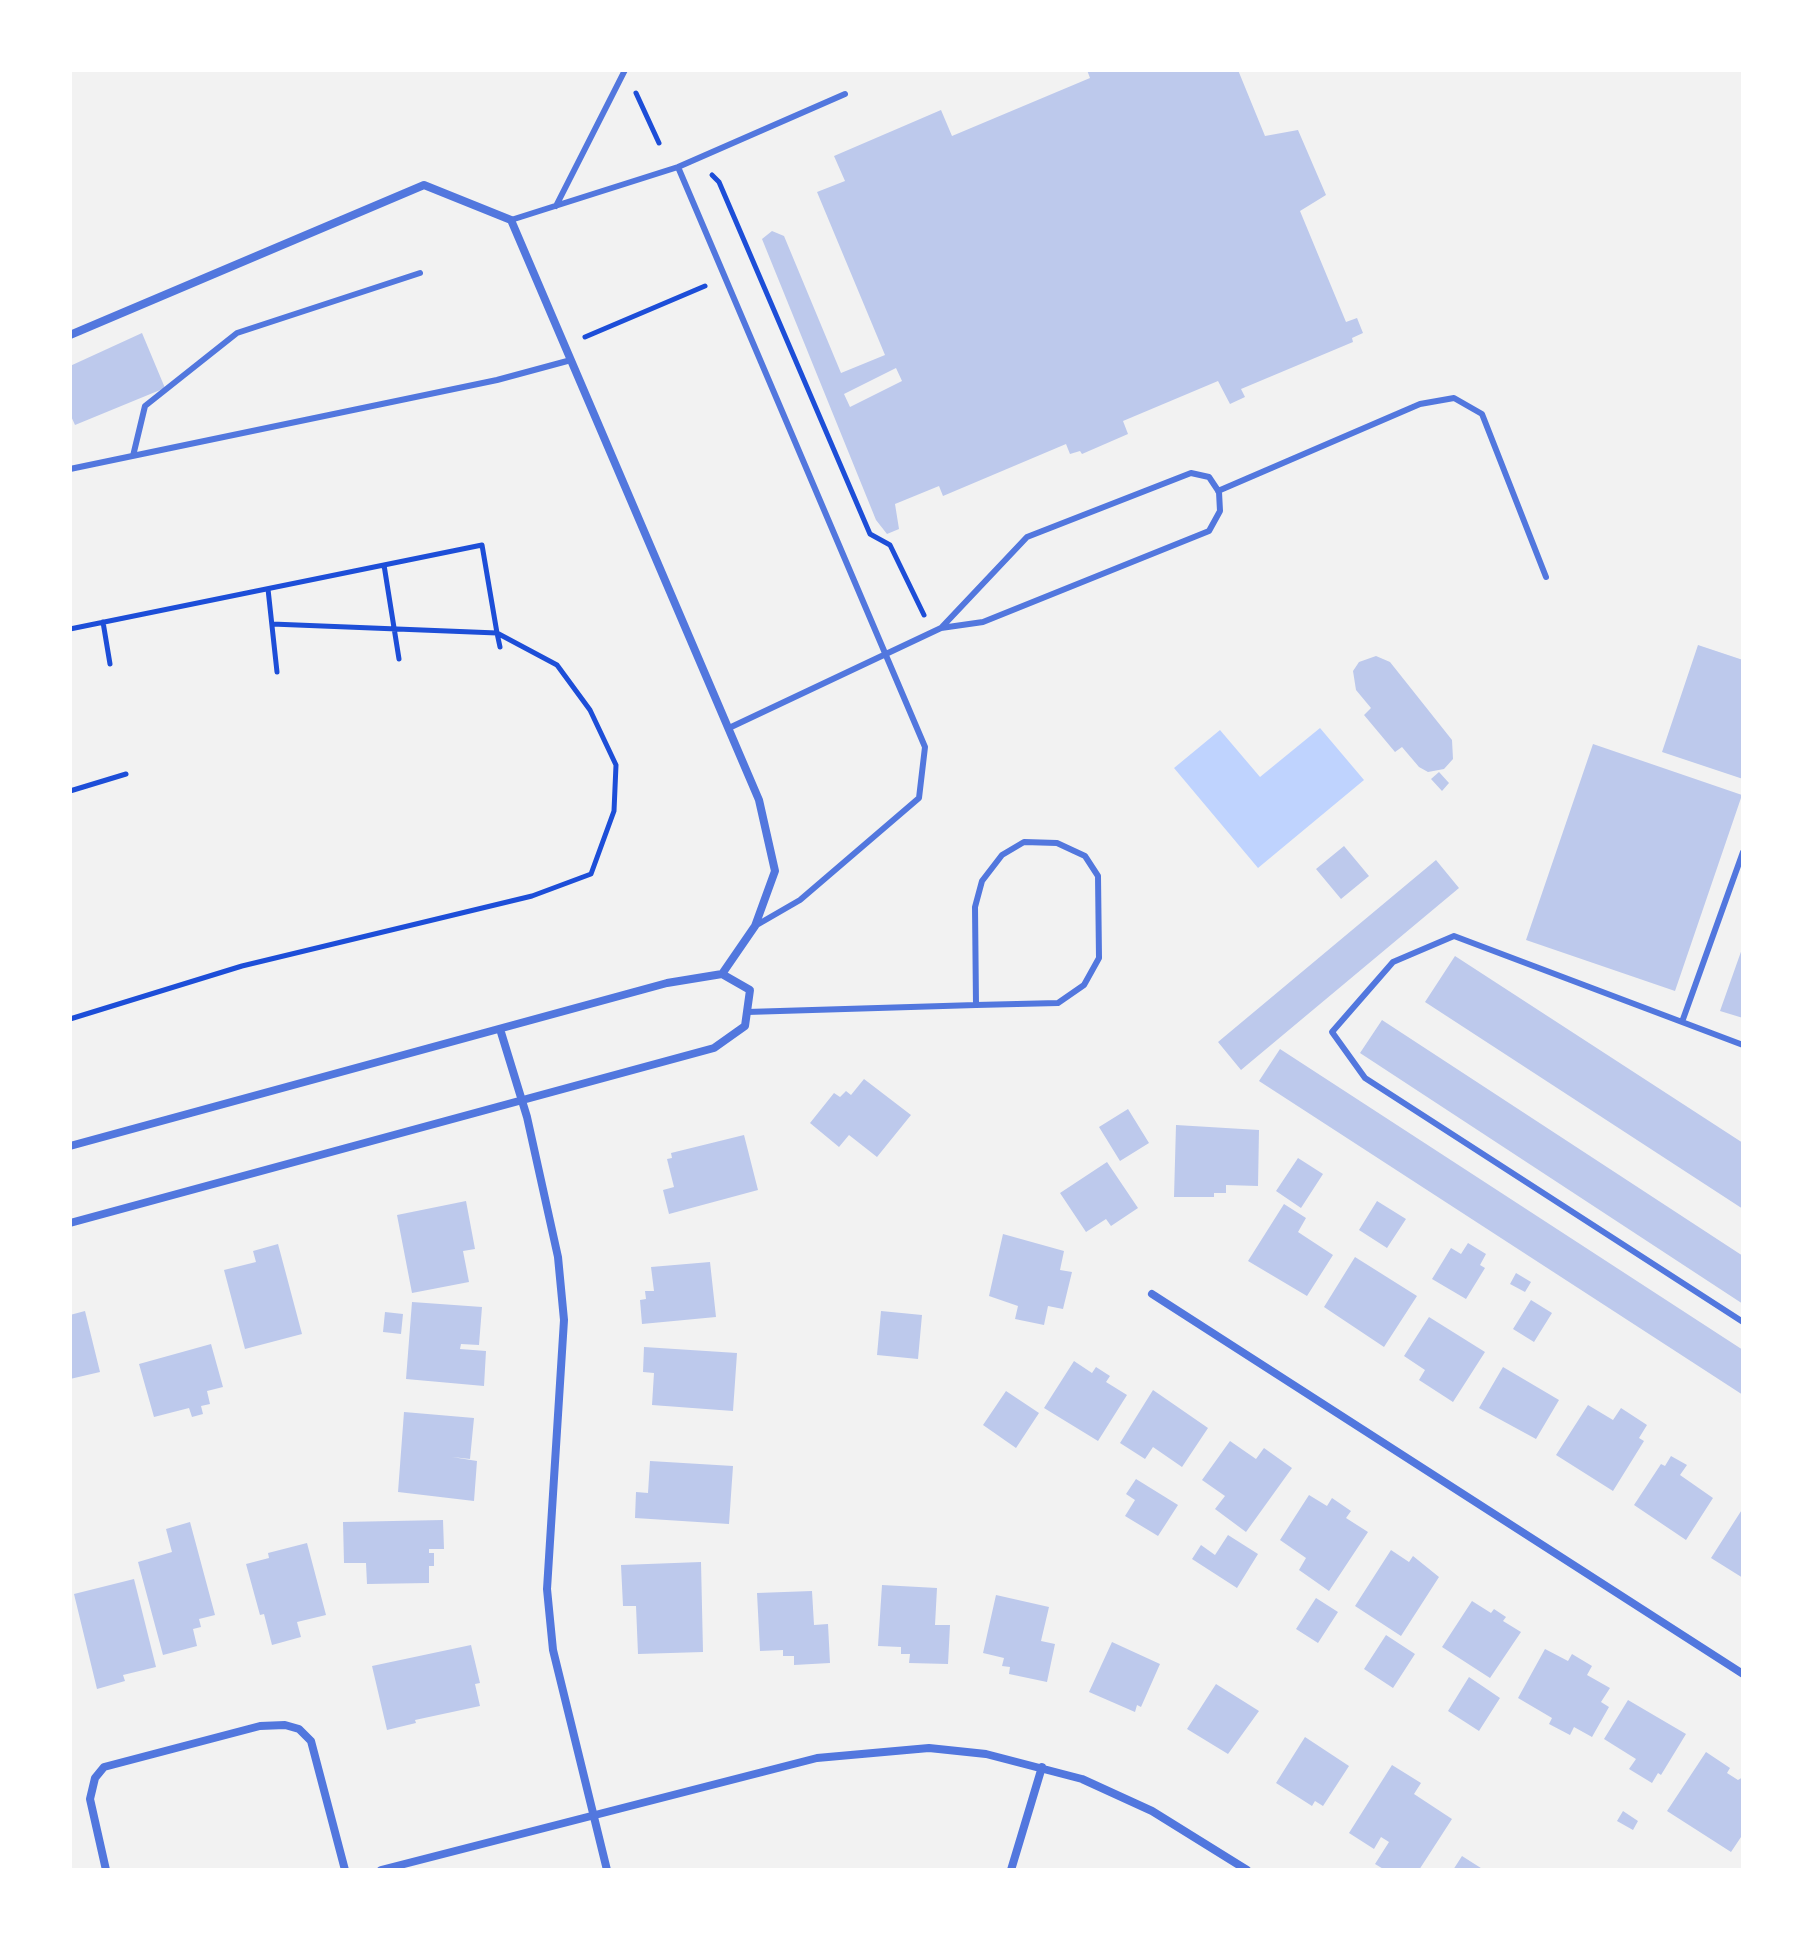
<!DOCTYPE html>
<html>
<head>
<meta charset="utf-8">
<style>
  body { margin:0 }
  #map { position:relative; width:1813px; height:1940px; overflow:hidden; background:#f2f2f2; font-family:"IBM Plex Sans",sans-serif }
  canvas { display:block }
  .frame { position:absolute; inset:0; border:72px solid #fff; pointer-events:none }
</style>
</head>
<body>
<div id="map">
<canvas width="1813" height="1940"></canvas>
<div class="frame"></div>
</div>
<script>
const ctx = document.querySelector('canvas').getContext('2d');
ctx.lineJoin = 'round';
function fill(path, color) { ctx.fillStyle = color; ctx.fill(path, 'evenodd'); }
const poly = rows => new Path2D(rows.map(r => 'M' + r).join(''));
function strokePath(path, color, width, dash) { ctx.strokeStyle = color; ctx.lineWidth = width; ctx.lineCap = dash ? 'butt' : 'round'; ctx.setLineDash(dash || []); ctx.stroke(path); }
fill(poly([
  [1320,728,1364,780,1258,868,1174,768,1220,730,1260,777]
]), '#bfd3fe');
fill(poly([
  [1087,70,1238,70,1265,136,1298,130,1326,195,1300,211,1346,322,1357,318,1363,333,1352,338,1353,342,1241,389,1245,397,1230,404,1218,381,1123,421,1128,434,1082,454,1080,451,1070,454,1066,444,943,496,939,486,895,504,899,529,887,534,876,520,762,239,772,231,784,236,841,373,885,355,817,192,845,181,834,156,941,110,952,136,1090,78],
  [896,368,902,381,850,407,844,394],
  [142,333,165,388,75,425,70,414,70,366],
  [1698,645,1743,660,1743,779,1662,752],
  [1376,656,1390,662,1452,740,1453,759,1444,769,1428,772,1419,767,1402,747,1395,752,1364,715,1371,708,1356,690,1353,671,1359,662],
  [1593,744,1742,795,1675,991,1526,940],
  [1439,772,1449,783,1442,791,1431,779],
  [1344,846,1369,876,1341,899,1316,869],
  [1436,860,1459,888,1241,1070,1218,1042],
  [1743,946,1743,1018,1720,1011],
  [1455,956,1743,1143,1743,1209,1425,1002],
  [1382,1020,1743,1256,1743,1304,1360,1053],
  [1280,1049,1743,1350,1743,1395,1259,1081],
  [864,1079,911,1115,877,1157,849,1135,839,1147,810,1123,834,1093,840,1097,846,1091,851,1095],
  [1128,1109,1149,1143,1120,1161,1099,1127],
  [1176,1125,1259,1130,1258,1186,1226,1185,1226,1193,1214,1193,1214,1197,1174,1197],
  [744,1135,758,1190,669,1214,663,1190,674,1187,667,1159,672,1158,671,1153],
  [1298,1158,1323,1174,1301,1208,1276,1191],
  [1107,1162,1138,1208,1111,1226,1106,1219,1086,1232,1060,1193],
  [466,1201,475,1249,463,1251,469,1282,412,1293,397,1215],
  [1377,1201,1406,1219,1387,1248,1359,1230],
  [1284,1204,1306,1218,1298,1232,1333,1255,1307,1296,1248,1261],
  [1003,1234,1064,1251,1060,1270,1072,1272,1063,1309,1048,1306,1044,1325,1015,1319,1018,1306,989,1296],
  [1468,1243,1486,1254,1480,1265,1485,1268,1466,1299,1432,1279,1451,1248,1461,1254],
  [278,1244,302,1334,245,1349,224,1270,256,1262,253,1251],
  [1355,1257,1417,1296,1384,1347,1324,1307],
  [710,1262,716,1317,642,1324,640,1300,646,1299,645,1291,654,1291,651,1267],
  [1516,1273,1531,1282,1525,1292,1510,1284],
  [1531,1300,1552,1313,1534,1342,1513,1329],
  [412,1302,482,1307,479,1345,461,1344,460,1349,486,1351,484,1386,406,1379],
  [85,1311,100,1372,70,1379,70,1315],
  [881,1311,922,1315,918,1359,877,1355],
  [385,1312,403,1314,401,1334,383,1332],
  [1429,1317,1485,1352,1453,1402,1419,1380,1425,1370,1404,1356],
  [211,1344,223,1387,207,1391,210,1404,201,1406,203,1414,192,1417,189,1408,154,1417,139,1364],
  [644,1347,737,1353,733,1411,652,1405,654,1373,643,1372],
  [1074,1361,1092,1373,1096,1367,1110,1376,1106,1382,1127,1395,1098,1441,1044,1408],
  [1503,1367,1559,1400,1536,1439,1479,1408],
  [1153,1390,1208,1428,1182,1467,1153,1447,1145,1459,1120,1443],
  [1006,1391,1039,1413,1016,1448,983,1425],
  [1588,1405,1613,1420,1621,1408,1647,1425,1639,1438,1644,1441,1613,1491,1556,1455],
  [404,1412,474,1418,470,1459,452,1457,477,1461,474,1501,398,1492],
  [1230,1441,1256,1459,1264,1448,1292,1468,1246,1532,1215,1509,1225,1496,1202,1480],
  [1671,1456,1687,1465,1680,1475,1713,1498,1686,1540,1634,1505,1661,1464,1665,1466],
  [650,1461,733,1466,729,1524,635,1518,636,1492,648,1493],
  [1136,1479,1178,1505,1158,1536,1125,1516,1135,1500,1126,1494],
  [1309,1495,1327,1506,1332,1498,1351,1511,1346,1518,1368,1532,1329,1591,1299,1570,1306,1558,1280,1540],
  [1743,1508,1743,1578,1711,1558],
  [443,1520,444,1549,429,1549,429,1553,434,1553,434,1566,429,1566,429,1583,367,1584,366,1563,344,1563,343,1522],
  [190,1522,215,1615,199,1619,201,1627,193,1629,197,1646,163,1655,138,1562,172,1552,166,1529],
  [1228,1535,1258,1554,1237,1588,1192,1559,1201,1545,1215,1555],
  [307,1543,326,1615,297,1622,301,1637,272,1645,264,1614,260,1615,246,1564,269,1558,268,1553],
  [1391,1550,1409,1562,1413,1556,1439,1577,1401,1636,1355,1606],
  [701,1562,703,1652,638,1654,636,1606,623,1606,621,1565],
  [134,1579,156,1667,123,1675,125,1681,97,1689,74,1594],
  [882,1585,937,1588,935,1625,950,1625,948,1664,909,1663,910,1654,901,1654,901,1647,878,1646],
  [812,1591,814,1625,828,1624,830,1663,794,1665,794,1656,783,1656,783,1650,760,1651,757,1593],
  [996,1595,1049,1607,1041,1641,1055,1644,1047,1682,1009,1674,1010,1667,1002,1666,1004,1658,983,1653],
  [1316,1598,1338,1612,1318,1643,1296,1629],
  [1472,1601,1491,1613,1494,1609,1506,1617,1503,1621,1521,1632,1490,1678,1442,1647],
  [1386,1635,1415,1654,1393,1688,1364,1669],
  [1112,1642,1160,1664,1141,1707,1137,1705,1135,1712,1089,1692],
  [471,1645,480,1683,475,1684,480,1706,415,1720,416,1723,387,1730,372,1666],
  [1545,1649,1568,1661,1572,1654,1592,1666,1587,1675,1610,1688,1601,1702,1609,1707,1592,1737,1574,1727,1570,1735,1549,1724,1552,1718,1518,1698],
  [1469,1677,1500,1698,1479,1731,1448,1711],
  [1216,1684,1259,1711,1228,1754,1187,1729],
  [1628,1700,1686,1734,1661,1775,1658,1773,1652,1783,1629,1769,1636,1759,1604,1739],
  [1305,1737,1349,1766,1323,1806,1315,1801,1312,1806,1276,1783],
  [1706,1752,1730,1768,1727,1773,1738,1780,1743,1777,1743,1834,1731,1852,1667,1811],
  [1392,1765,1421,1783,1414,1794,1452,1819,1419,1870,1385,1870,1375,1864,1389,1842,1381,1837,1374,1849,1349,1833],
  [1623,1811,1638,1821,1633,1830,1617,1821],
  [1462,1856,1484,1870,1453,1870]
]), '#bdc9ec');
strokePath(poly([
  [636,93,659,143],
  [712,175,719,182,870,534,890,545,924,615],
  [585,337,705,286],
  [384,565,399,659],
  [268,589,277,672],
  [103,622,110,664],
  [272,624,497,633,500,647],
  [70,629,482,545,497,633,557,665,590,710,616,765,614,811,591,874,532,896,242,966,70,1019],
  [70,791,126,774]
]), '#1d4ed8', 5);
strokePath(poly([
  [678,167,925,747,919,798,800,900,755,926],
  [556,206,625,70],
  [511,220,678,167,845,94],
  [133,456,145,406,237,333,420,273],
  [70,469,497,380,571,360],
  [1218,491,1420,404,1454,398,1482,414,1546,577],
  [729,728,941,628,983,622,1209,531,1220,511,1219,492,1209,477,1191,473,1027,537,941,628],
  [747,1012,976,1005,1058,1003,1084,985,1099,958,1098,876,1085,856,1057,843,1024,842,1002,855,982,881,975,907,976,1005],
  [1682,1022,1743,852],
  [1743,1045,1454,936,1393,962,1332,1032,1365,1078,1743,1322]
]), '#5277de', 6);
strokePath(poly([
  [70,335,424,185,511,220,759,800,775,871,755,926,722,974],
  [500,1029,527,1117,558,1257,564,1320,547,1589,553,1650,607,1870],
  [70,1146,667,983,722,974,750,990,745,1026,714,1048,70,1223],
  [1152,1294,1743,1674],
  [106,1870,90,1799,95,1778,104,1767,260,1726,285,1725,299,1729,311,1741,345,1870],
  [381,1870,817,1758,929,1748,986,1754,1082,1779,1152,1811,1247,1870],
  [1011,1870,1042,1767]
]), '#5277de', 8);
</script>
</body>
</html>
